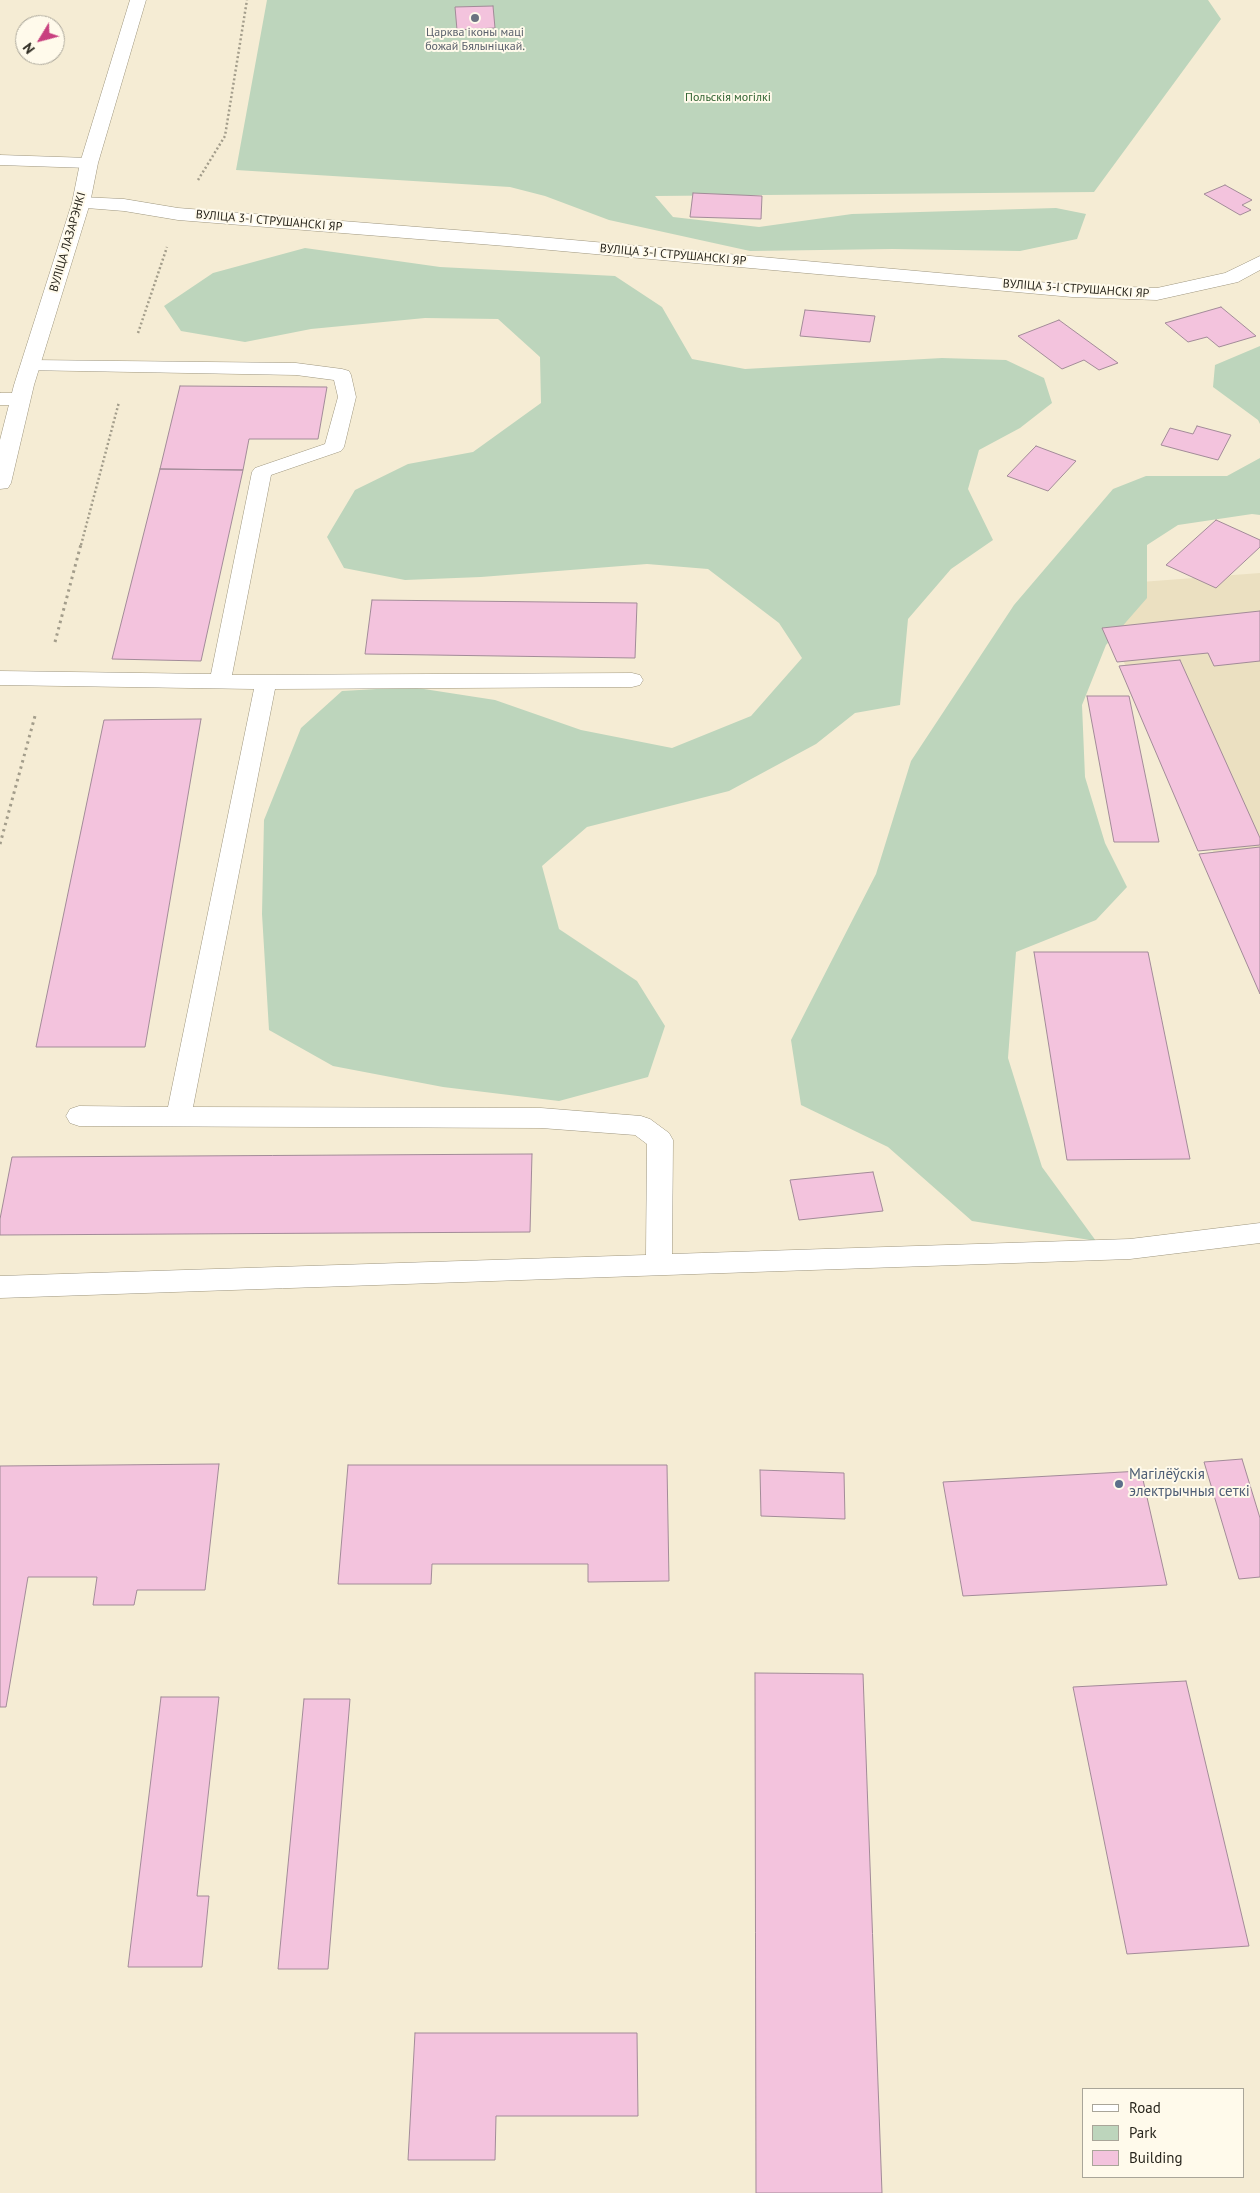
<!DOCTYPE html>
<html>
<head>
<meta charset="utf-8">
<style>
  body { margin:0 }
  #map { position:relative; width:1260px; height:2193px; overflow:hidden; background:#f5ecd4; font-family:"PT Sans",sans-serif }
  canvas { display:block }
  .legend { position:absolute; left:1082px; top:2088px; width:162px; height:90px; box-sizing:border-box; background:#fffaeb; border:1px solid #a9a599; margin:0; padding:6px 9px; list-style:none; font-size:15px; color:#29261d }
  .legend li { display:flex; align-items:center; gap:10px; height:25px }
  .legend b { width:25px; border:1px solid #a9a599 }
  .north { position:absolute; left:15px; top:15px; width:50px; height:50px; box-sizing:border-box; background:#fffaeb; border:1px solid #a9a599; border-radius:50%; rotate:233deg; font-size:14px; font-weight:700; line-height:20px; text-align:center; color:#29261d }
  .north::after { content:''; display:block; margin:auto; width:18px; height:22px; background:#c8407f; clip-path:polygon(50% 0,100% 100%,50% 72%,0 100%) }
</style>
</head>
<body>
<div id="map">
<canvas width="1260" height="2193"></canvas>
<ul class="legend">
<li><b style="height:6px;background:#fff"></b>Road</li>
<li><b style="height:14px;background:#bdd5bc"></b>Park</li>
<li><b style="height:14px;background:#f3c3dd"></b>Building</li>
</ul>
<div class="north">N</div>
</div>
<script>
const ctx = document.querySelector('canvas').getContext('2d');
ctx.lineJoin = 'round';
function fill(path, color) { ctx.fillStyle = color; ctx.fill(path, 'evenodd'); }
const poly = rows => new Path2D(rows.map(r => 'M' + r).join(''));
function strokePath(path, color, width, dash) { ctx.strokeStyle = color; ctx.lineWidth = width; ctx.lineCap = dash ? 'butt' : 'round'; ctx.setLineDash(dash || []); ctx.stroke(path); }
function label(font, color, halo, rows, align = 'center') {
  ctx.font = font + ' "PT Sans",sans-serif'; ctx.lineWidth = 4; ctx.setLineDash([]); ctx.textBaseline = 'middle'; ctx.strokeStyle = halo; ctx.fillStyle = color; for (const [text, x, y, turn = 0] of rows) {
    ctx.save(); ctx.translate(x, y); ctx.rotate((+turn || 0) * Math.PI / 180); ctx.textAlign = isNaN(turn) ? turn : align; if (halo) ctx.strokeText(text, 0, 0); ctx.fillText(text, 0, 0); ctx.restore();
  }
}
fill(poly([
  [1260,573,1260,951,1088,586]
]), '#ebe0c1');
fill(poly([
  [267,0,1208,0,1221,19,1094,192,655,196,673,217,759,227,852,214,1056,208,1086,214,1077,239,1020,251,892,249,750,251,609,220,545,196,510,187,236,170],
  [305,248,440,267,615,276,662,307,692,359,745,369,942,358,1006,360,1044,378,1052,403,1020,428,979,450,968,489,993,540,951,569,908,619,900,705,855,713,816,744,729,791,587,827,542,866,559,929,637,981,665,1026,648,1077,559,1101,443,1087,333,1066,269,1030,262,914,264,820,301,728,342,691,411,687,495,700,581,730,672,748,751,716,802,658,779,623,708,569,647,564,481,577,405,580,344,568,327,537,355,490,408,464,473,452,541,403,540,357,498,319,425,318,311,329,245,342,181,331,164,306,213,273],
  [1260,346,1260,424,1258,420,1213,387,1215,365],
  [1260,458,1260,515,1252,514,1178,525,1147,545,1147,598,1106,645,1082,705,1085,777,1105,843,1127,887,1096,920,1016,952,1008,1058,1042,1167,1096,1241,972,1221,888,1147,801,1105,791,1040,876,874,911,761,1014,605,1113,489,1146,476,1227,476]
]), '#bdd5bc');
const building = poly([
  [493,6,495,28,457,30,455,7,493,6],
  [1225,185,1252,200,1242,205,1251,210,1240,215,1204,194,1225,185],
  [693,193,762,196,761,219,690,217,693,193],
  [1221,307,1256,336,1219,347,1207,337,1188,342,1165,323,1221,307],
  [805,310,875,316,870,342,800,336,805,310],
  [1059,320,1118,363,1099,370,1084,360,1062,369,1018,336,1059,320],
  [180,386,327,387,318,439,249,439,243,470,160,469,180,386],
  [1197,426,1231,435,1218,460,1161,445,1170,428,1193,434,1197,426],
  [1036,446,1076,461,1048,491,1007,476,1036,446],
  [160,469,243,470,201,661,112,659,160,469],
  [1216,520,1260,540,1260,547,1216,588,1166,565,1216,520],
  [372,600,637,603,635,658,365,654,372,600],
  [1260,611,1260,661,1214,666,1208,653,1117,662,1102,628,1260,611],
  [1180,660,1260,838,1260,845,1198,851,1119,666,1180,660],
  [1087,696,1129,696,1159,842,1114,842,1087,696],
  [201,719,145,1047,36,1047,104,720,201,719],
  [1260,847,1260,994,1199,854,1260,847],
  [1034,952,1148,952,1190,1159,1067,1160,1034,952],
  [532,1154,530,1232,0,1235,0,1219,12,1157,532,1154],
  [873,1172,883,1211,799,1220,790,1180,873,1172],
  [1242,1459,1260,1518,1260,1577,1239,1579,1204,1462,1242,1459],
  [219,1464,205,1590,137,1590,134,1605,93,1605,97,1577,28,1577,6,1707,0,1707,0,1466,219,1464],
  [348,1465,667,1465,669,1581,588,1582,588,1564,432,1564,431,1584,338,1584,348,1465],
  [760,1470,844,1473,845,1519,761,1516,760,1470],
  [1141,1471,1167,1585,963,1596,943,1482,1141,1471],
  [755,1673,863,1674,882,2193,756,2193,755,1673],
  [1186,1681,1249,1946,1127,1954,1073,1687,1186,1681],
  [161,1697,219,1697,197,1896,209,1896,202,1967,128,1967,161,1697],
  [304,1699,350,1699,328,1969,278,1969,304,1699],
  [415,2033,637,2033,638,2116,496,2116,495,2160,408,2160,415,2033]
]);
fill(building, '#f3c3dd');
strokePath(building, '#a28b98', 1);
const lane = poly([
  [0,155,89,158,95,159,97,163,95,167,89,168,0,165,0,155],
  [31,360,296,363,342,369,349,371,351,375,356,397,344,447,341,451,271,475,232,675,632,673,640,675,643,680,640,685,632,687,275,689,193,1107,541,1108,641,1116,650,1119,669,1133,673,1140,672,1254,1130,1239,1260,1223,1260,1243,1130,1259,0,1298,0,1276,646,1255,647,1144,635,1135,541,1128,79,1126,70,1123,66,1116,70,1109,79,1106,168,1107,254,689,0,685,0,671,211,674,252,472,255,468,325,444,338,397,334,380,296,375,24,370,22,366,24,362,31,360],
  [0,393,20,393,27,395,29,399,27,403,20,405,0,405,0,393]
]);
const street = poly([
  [81,197,124,199,178,208,506,234,1072,285,1157,288,1225,273,1260,256,1260,270,1238,282,1157,300,1072,297,506,246,178,220,124,211,74,207,72,203,74,199,81,197]
]);
const primary = poly([
  [130,0,146,0,98,163,90,203,34,385,11,483,8,488,0,489,0,440,14,385,72,203,80,163,130,0]
]);
strokePath(lane, '#9e967f', 1);
strokePath(street, '#9e967f', 1);
strokePath(primary, '#9e967f', 1);
strokePath(poly([
  [198,180,225,136,247,0],
  [138,333,167,247],
  [81,545,119,402]
]), '#a39d8b', 2.5, [2, 2.5]);
strokePath(poly([
  [55,642,81,544],
  [0,844,35,716]
]), '#a39d8b', 3, [2.5, 4]);
fill(lane, '#fff');
fill(street, '#fff');
fill(primary, '#fff');
for (const [x, y, r, color] of [
  [475,18,5,"#6b7280"],
  [1119,1484,5,"#5c6f8a"]
]) { const dot = new Path2D(); dot.arc(x, y, r, 0, 2 * Math.PI); ctx.fillStyle = color; ctx.fill(dot); strokePath(dot, '#fffaeb', 2); }
label('12px', '#5b616d', '#fffaeb', [
  ["Царква іконы маці",475,33],
  ["божай Бялыніцкай.",475,47]
]);
label('12px', '#336533', '#fffaeb', [
  ["Польскія могілкі",728,98]
]);
label('12px', '#29261d', '#fffaeb', [
  ["ВУЛІЦА 3-І СТРУШАНСКІ ЯР",269,221,5],
  ["ВУЛІЦА ЛАЗАРЭНКІ",68,242,-74],
  ["ВУЛІЦА 3-І СТРУШАНСКІ ЯР",673,255,5],
  ["ВУЛІЦА 3-І СТРУШАНСКІ ЯР",1076,289,4]
]);
label('15px', '#4e5e75', '#fffaeb', [
  ["Магілёўскія",1129,1475],
  ["электрычныя сеткі",1129,1492]
], 'left');
</script>
</body>
</html>
